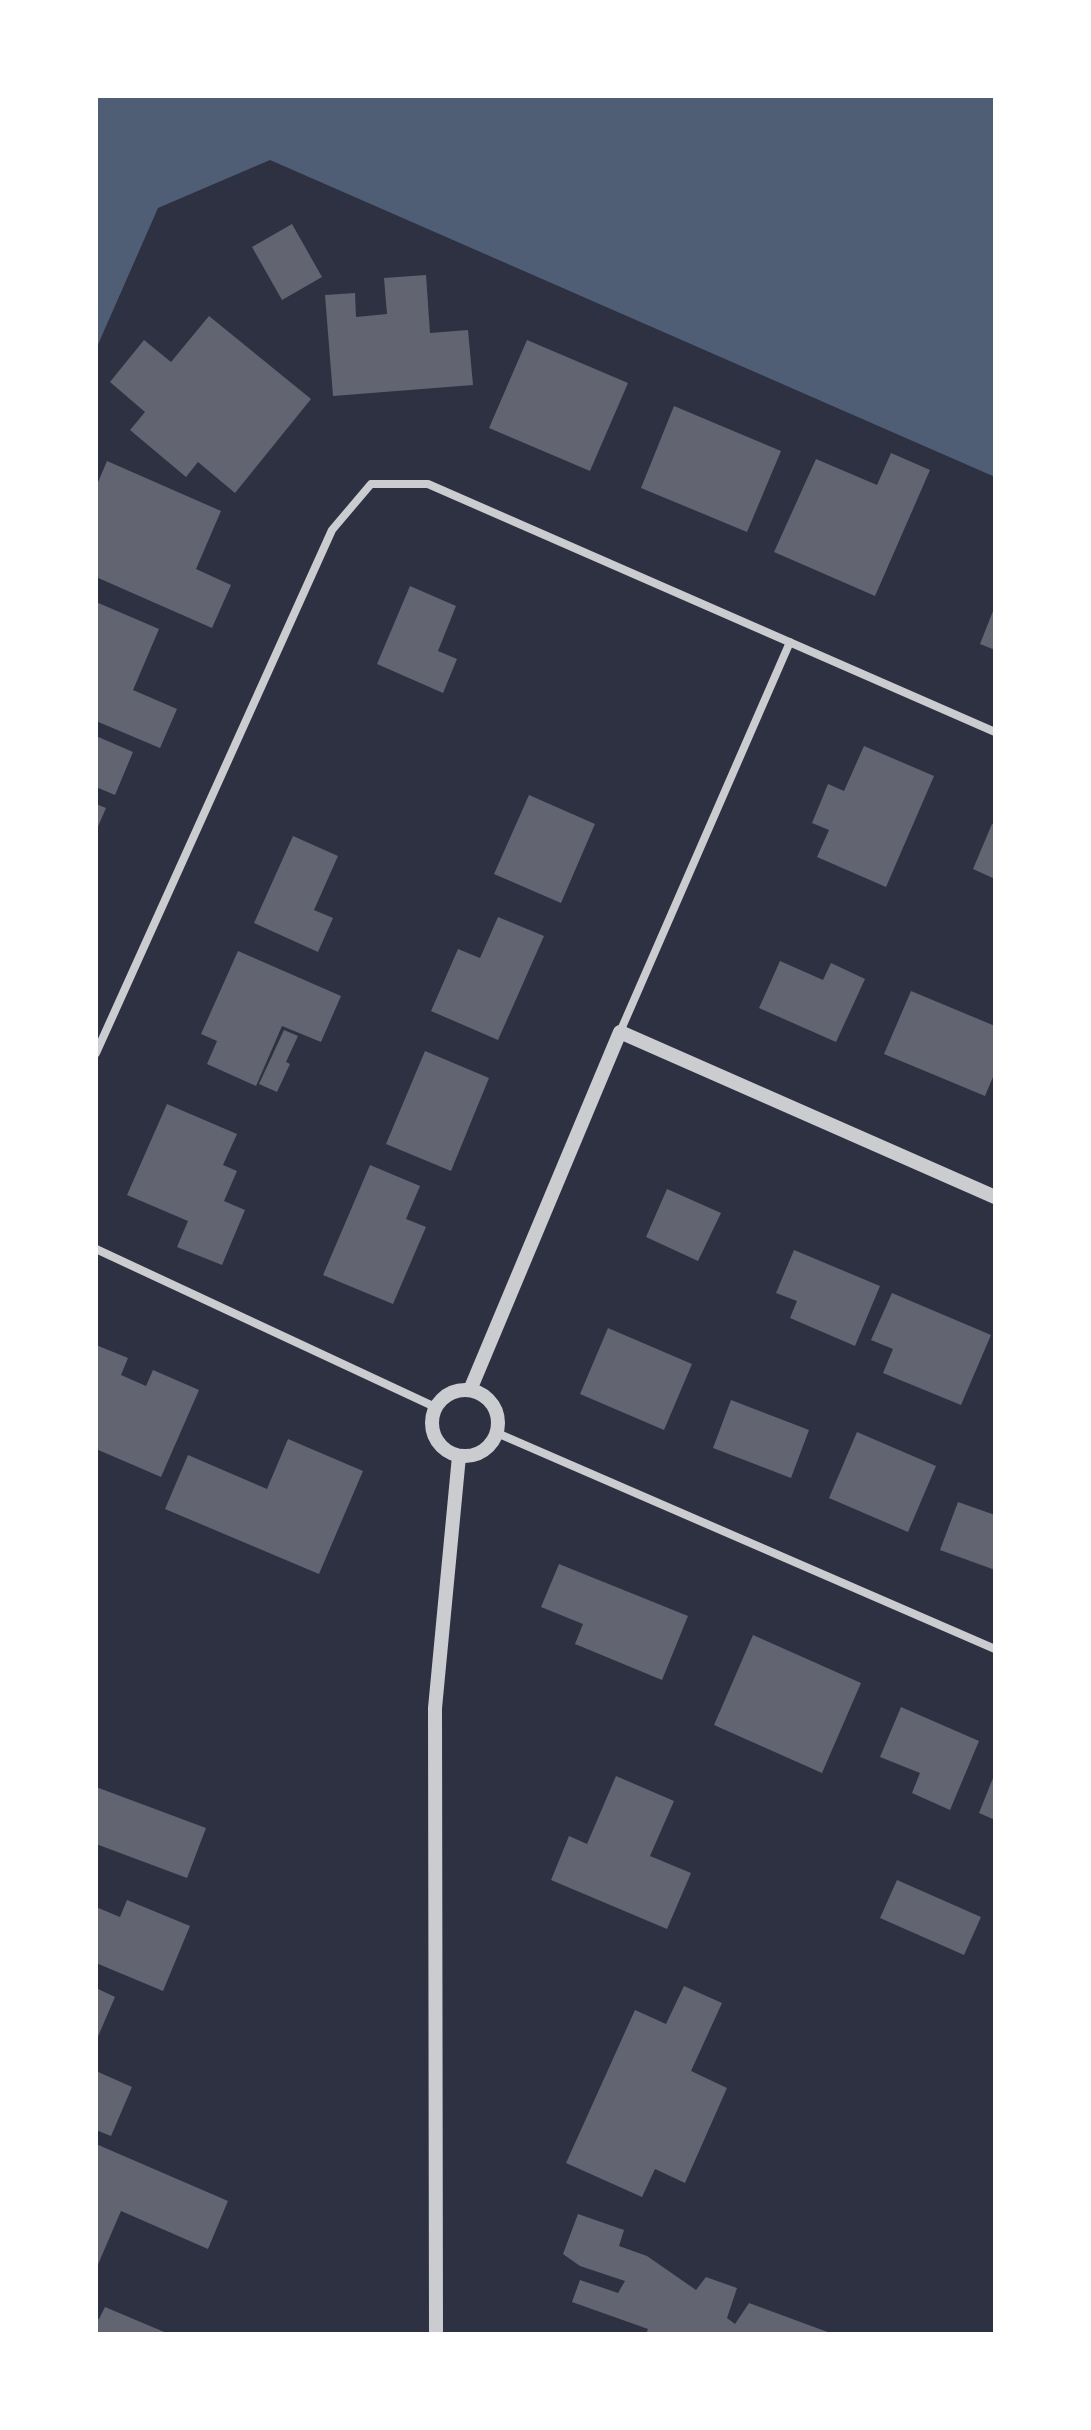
<!DOCTYPE html>
<html>
<head>
<meta charset="utf-8">
<style>
  body { margin:0 }
  #map { position:relative; width:1091px; height:2430px; overflow:hidden; background:#2d3142; font-family:Karla,sans-serif }
  canvas { display:block }
  .frame { position:absolute; inset:0; border:98px solid #fff; pointer-events:none }
</style>
</head>
<body>
<div id="map">
<canvas width="1091" height="2430"></canvas>
<div class="frame"></div>
</div>
<script>
const ctx = document.querySelector('canvas').getContext('2d');
ctx.lineJoin = 'round';
function fill(path, color) { ctx.fillStyle = color; ctx.fill(path, 'evenodd'); }
const poly = rows => new Path2D(rows.map(r => 'M' + r).join(''));
function strokePath(path, color, width, dash) { ctx.strokeStyle = color; ctx.lineWidth = width; ctx.lineCap = dash ? 'butt' : 'round'; ctx.setLineDash(dash || []); ctx.stroke(path); }
fill(poly([
  [96,96,995,96,995,477,270,160,158,208,96,349]
]), '#4f5d75');
fill(poly([
  [292,224,322,277,282,300,252,247],
  [426,275,430,333,468,330,473,385,333,396,325,295,355,293,356,317,387,314,384,278],
  [209,316,311,399,235,493,198,462,186,477,130,430,145,412,110,382,144,340,171,362],
  [527,340,628,383,590,471,489,428],
  [674,406,781,451,747,532,641,488],
  [891,453,930,470,875,596,774,552,816,459,877,485],
  [107,461,221,511,196,569,231,585,212,628,96,577,96,487],
  [410,586,456,606,438,651,457,659,443,693,377,664],
  [96,602,159,629,133,690,177,709,160,748,96,721],
  [995,606,995,650,980,644],
  [96,736,133,752,115,795,96,787],
  [864,746,934,776,886,887,817,857,829,830,812,823,828,784,844,791],
  [529,795,595,824,561,903,494,874],
  [96,804,106,808,96,831],
  [992,824,995,825,995,879,973,869],
  [293,836,338,856,314,910,333,918,318,952,254,923],
  [498,917,544,936,498,1040,431,1011,458,949,480,958],
  [238,951,341,996,321,1042,282,1026,256,1086,207,1064,217,1041,201,1034],
  [780,961,823,980,831,963,865,979,836,1042,759,1008],
  [911,991,995,1026,995,1072,985,1096,884,1054],
  [284,1030,298,1036,286,1062,290,1064,277,1092,259,1084],
  [425,1051,489,1078,451,1171,386,1144],
  [167,1104,237,1134,223,1165,237,1171,224,1201,245,1210,222,1265,177,1247,188,1221,127,1195],
  [370,1165,420,1186,406,1219,426,1227,393,1304,323,1275],
  [667,1189,721,1213,698,1261,646,1237],
  [794,1250,880,1286,855,1346,790,1318,797,1301,776,1293],
  [892,1293,991,1335,961,1405,883,1373,893,1349,871,1340],
  [608,1328,692,1364,664,1430,580,1394],
  [96,1345,128,1358,121,1375,146,1386,153,1370,199,1390,161,1477,96,1449],
  [731,1400,809,1430,791,1478,713,1448],
  [857,1432,936,1466,908,1532,829,1498],
  [288,1439,363,1471,319,1574,165,1509,188,1455,267,1489],
  [958,1502,995,1515,995,1570,940,1550],
  [559,1564,688,1616,662,1680,575,1644,583,1624,541,1607],
  [753,1635,861,1683,822,1773,714,1725],
  [901,1707,979,1741,950,1810,912,1793,920,1773,880,1757],
  [995,1773,995,1820,979,1813],
  [616,1776,674,1801,650,1856,691,1873,667,1929,551,1880,569,1836,587,1844],
  [96,1787,206,1828,187,1878,96,1844],
  [897,1880,981,1917,964,1955,880,1918],
  [127,1900,190,1926,163,1991,96,1963,96,1907,120,1917],
  [684,1986,722,2003,691,2071,727,2088,685,2183,655,2169,642,2197,566,2163,635,2010,666,2024],
  [96,1988,115,1997,96,2041],
  [96,2071,132,2087,111,2136,96,2130],
  [96,2144,228,2201,208,2249,121,2211,96,2269],
  [578,2214,624,2230,619,2246,647,2256,696,2290,706,2277,737,2288,727,2318,735,2324,749,2303,833,2334,646,2334,648,2329,572,2302,580,2280,618,2293,625,2281,580,2266,563,2254],
  [105,2307,169,2334,96,2334,96,2318,99,2319]
]), '#626471');
strokePath(poly([
  [620,1032,790,642],
  [96,1053,332,530,371,484,428,484,995,732],
  [96,1249,435,1407],
  [497,1433,995,1649]
]), '#caccd0', 8);
strokePath(poly([
  '432 1423a33 33 0 1 1 66 0a33 33 0 1 1-66 0Z',
  [470,1390,620,1032,995,1197],
  [436,2334,435,1708,459,1456]
]), '#caccd0', 14);
</script>
</body>
</html>
